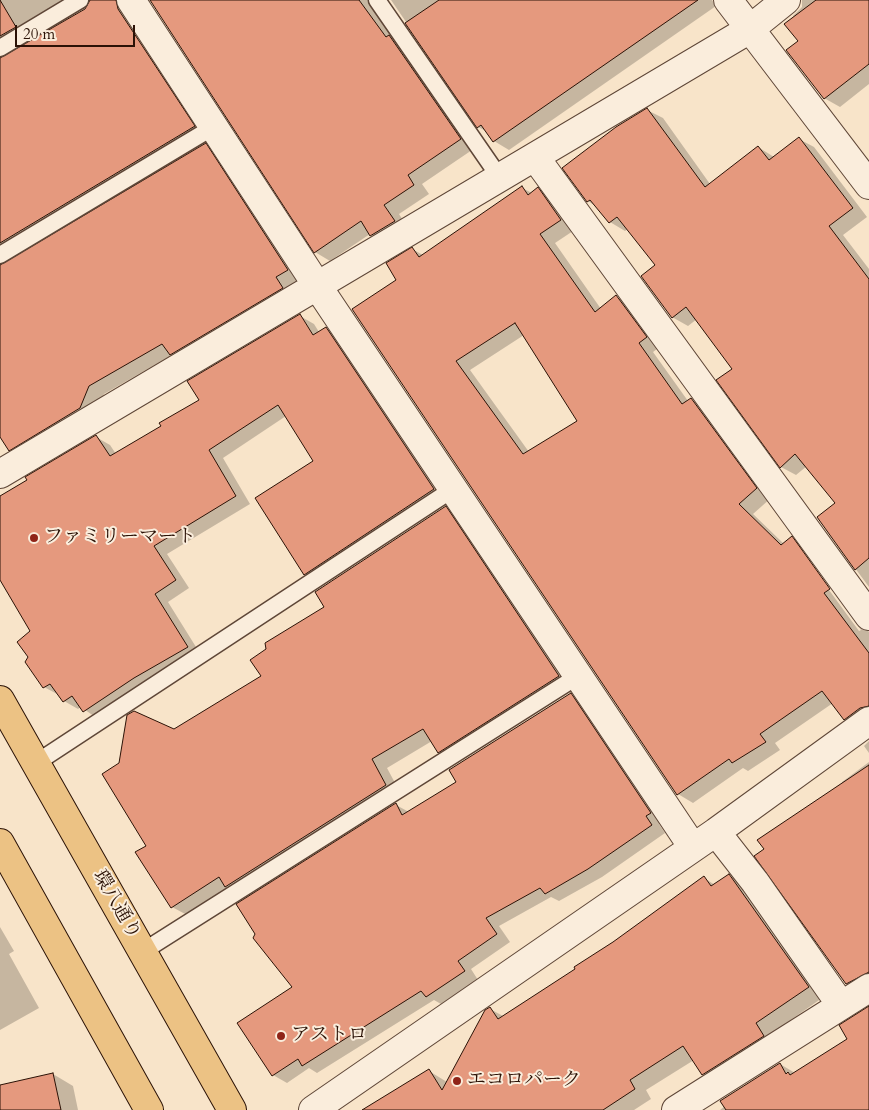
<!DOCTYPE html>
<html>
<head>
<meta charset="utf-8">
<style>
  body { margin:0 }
  #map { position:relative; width:869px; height:1110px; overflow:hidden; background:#f8e4c9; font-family:Cardo,serif }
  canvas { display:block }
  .scale { position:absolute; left:15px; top:25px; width:120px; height:22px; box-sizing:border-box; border:2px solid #2b1206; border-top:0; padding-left:6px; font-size:15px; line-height:18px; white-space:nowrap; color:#2b1206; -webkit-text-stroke:4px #faeddc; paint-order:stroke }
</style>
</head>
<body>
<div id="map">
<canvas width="869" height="1110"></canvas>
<div class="scale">20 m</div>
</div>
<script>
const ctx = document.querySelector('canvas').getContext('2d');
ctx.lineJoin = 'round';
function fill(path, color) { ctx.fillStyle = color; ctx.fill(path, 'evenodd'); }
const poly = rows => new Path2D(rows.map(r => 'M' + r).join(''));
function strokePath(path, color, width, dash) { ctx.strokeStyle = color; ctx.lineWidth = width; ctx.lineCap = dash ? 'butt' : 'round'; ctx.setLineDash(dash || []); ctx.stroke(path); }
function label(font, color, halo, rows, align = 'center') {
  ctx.font = font + ' Cardo,"Noto Serif JP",serif'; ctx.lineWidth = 4; ctx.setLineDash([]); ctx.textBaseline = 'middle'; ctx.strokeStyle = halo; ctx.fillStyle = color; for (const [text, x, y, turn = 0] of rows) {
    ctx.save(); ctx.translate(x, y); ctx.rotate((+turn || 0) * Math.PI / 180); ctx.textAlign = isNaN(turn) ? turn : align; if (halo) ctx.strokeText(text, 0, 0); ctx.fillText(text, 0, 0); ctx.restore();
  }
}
fill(poly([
  [0,0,90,0,10,48,6,52,6,58,86,10,90,0,134,0,209,135,6,259,6,265,206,145,221,153,303,279,186,363,172,355,104,394,96,417,25,459,9,450,0,434],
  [151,0,387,0,475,148,422,184,429,194,399,214,409,230,386,244,370,234,330,261,315,252],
  [391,0,712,0,716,6,509,150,494,141,488,132,478,127],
  [802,0,869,0,869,84,840,107,824,98,799,41,793,16,802,7],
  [647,110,663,118,710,184,758,147,774,157,799,139,814,147,867,217,843,235,869,269,869,587,818,518,837,503,807,466,796,475,781,467,733,370,697,319,688,326,672,317,657,266,628,229,625,231,610,222,597,207,588,201],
  [522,188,532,193,538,189,553,197,576,229,555,243,601,309,617,297,632,306,661,346,653,352,688,401,691,399,706,408,771,498,753,514,784,544,792,538,807,547,869,632,869,705,861,704,869,708,860,728,844,719,833,703,775,743,780,750,748,771,743,768,693,803,678,794,398,280,412,249,423,255],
  [524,335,579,421,529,452,470,370],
  [799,549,803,549,861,630,859,631],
  [300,316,314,324,319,332,326,328,340,336,448,497,319,582,305,574,315,462,286,416,223,458,250,504,167,554,189,588,168,602,201,655,98,719,81,707,78,709,64,701,59,695,44,687,26,662,30,657,32,631,0,577,0,497,96,437,110,445,116,454,163,427,201,401],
  [446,507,461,516,574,685,454,761,439,752,432,741,387,768,401,794,187,915,172,907,148,846,174,730,263,677,326,607],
  [571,694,584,702,664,821,659,824,665,833,602,877,559,901,551,897,499,926,510,942,471,969,478,980,441,1004,434,1000,317,1073,309,1068,287,1083,273,1075,294,987,396,805,409,812,458,782],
  [869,741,869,753,864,746],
  [869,762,869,988,862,992,846,983,842,782],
  [729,875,746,885,825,996,772,1033,720,1084,703,1074,694,1060,646,1090,651,1099,634,1110,364,1110,429,1071,447,1082,490,1009,503,1016,577,969,704,878,715,885],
  [0,927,14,951,9,954,39,1008,0,1030],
  [869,1008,869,1110,720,1110,780,1064,795,1073,849,1039],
  [53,1074,73,1086,78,1110,0,1110,0,1086]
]), '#0003');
const building = poly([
  [0,0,16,27,0,36,0,0],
  [90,0,116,0,118,9,195,126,0,243,0,58,85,9,90,0],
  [150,0,359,0,386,37,389,35,461,139,408,175,414,185,384,205,395,221,370,236,361,221,314,253,150,0],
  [439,0,698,0,493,142,481,125,477,128,405,23,439,0],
  [816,0,869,0,869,64,824,99,786,50,798,41,784,24,816,0],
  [647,108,705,187,758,146,769,160,799,137,853,208,829,226,869,279,869,558,855,570,817,517,835,503,795,454,780,468,716,380,732,369,686,307,672,318,641,276,655,265,617,217,609,223,590,200,587,202,562,168,616,127,647,108],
  [206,143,288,270,276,277,283,288,170,355,162,344,89,386,80,408,9,451,0,437,0,265,206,143],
  [522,186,528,195,538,187,561,220,540,234,595,312,616,295,647,337,639,343,682,404,691,398,757,488,739,504,781,545,792,536,830,589,824,593,869,653,869,706,860,708,844,720,822,691,760,734,766,742,732,763,729,759,677,795,352,309,396,280,386,263,412,247,419,257,522,186],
  [515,323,577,421,523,454,456,361,515,323],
  [300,314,313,335,326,327,434,489,304,575,255,498,313,461,278,405,209,450,236,496,154,546,176,580,155,594,188,647,134,678,83,712,72,696,63,702,50,684,43,688,25,662,28,657,17,642,30,631,0,580,0,496,27,480,25,477,96,435,110,456,161,426,159,423,199,400,187,381,300,314],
  [446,506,559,676,438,753,423,729,372,759,386,785,225,887,219,877,171,908,135,852,146,846,102,774,119,763,127,715,134,711,174,729,261,676,250,660,266,649,265,643,324,607,315,592,446,506],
  [571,693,651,813,646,816,652,825,588,869,545,894,540,888,486,918,497,934,458,961,465,971,426,997,421,991,302,1066,298,1059,272,1076,237,1023,292,987,253,938,255,934,236,904,396,803,402,815,456,782,449,770,571,693],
  [869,765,869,972,846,984,754,856,764,849,757,840,869,765],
  [729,874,809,987,756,1023,764,1036,702,1075,683,1046,630,1080,635,1089,603,1110,362,1110,429,1069,442,1090,485,1010,490,1007,498,1019,575,969,574,967,613,942,704,876,711,886,729,874],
  [869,1006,869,1110,726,1110,720,1101,780,1063,786,1074,788,1072,790,1075,847,1039,839,1025,869,1006],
  [53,1073,61,1110,0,1110,0,1085,53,1073]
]);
fill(building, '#e5997e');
strokePath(building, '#2b1206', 1);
const service = poly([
  [377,0,500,178],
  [0,48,80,0],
  [0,255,215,126],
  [36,763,453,489],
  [142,952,578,676]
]);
const minor = poly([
  [131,0,318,287,692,846],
  [728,0,869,185],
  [535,157,869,616],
  [0,474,750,29,786,0],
  [716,832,755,882,841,1005],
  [313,1110,716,832,869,721],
  [676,1110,869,988]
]);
const primary = poly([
  [0,700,232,1110],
  [0,843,149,1110]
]);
strokePath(service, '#5e4637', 19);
strokePath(minor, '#5e4637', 30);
strokePath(primary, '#2b1206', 30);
strokePath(service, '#faeddc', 16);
strokePath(minor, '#faeddc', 28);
strokePath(primary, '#ecc284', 28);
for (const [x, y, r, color] of [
  [34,538,5,"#8f2418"],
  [281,1036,5,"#8f2418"],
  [457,1081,5,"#8f2418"]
]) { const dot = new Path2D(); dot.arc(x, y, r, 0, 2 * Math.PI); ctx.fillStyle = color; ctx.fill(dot); strokePath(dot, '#faeddc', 2); }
label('19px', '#2b1206', '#faeddc', [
  ["ファミリーマート",44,538],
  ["アストロ",291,1036],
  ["エコロパーク",467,1081]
], 'left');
label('19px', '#2b1206', '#faeddc', [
  ["環八通り",116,905,60]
]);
</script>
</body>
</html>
